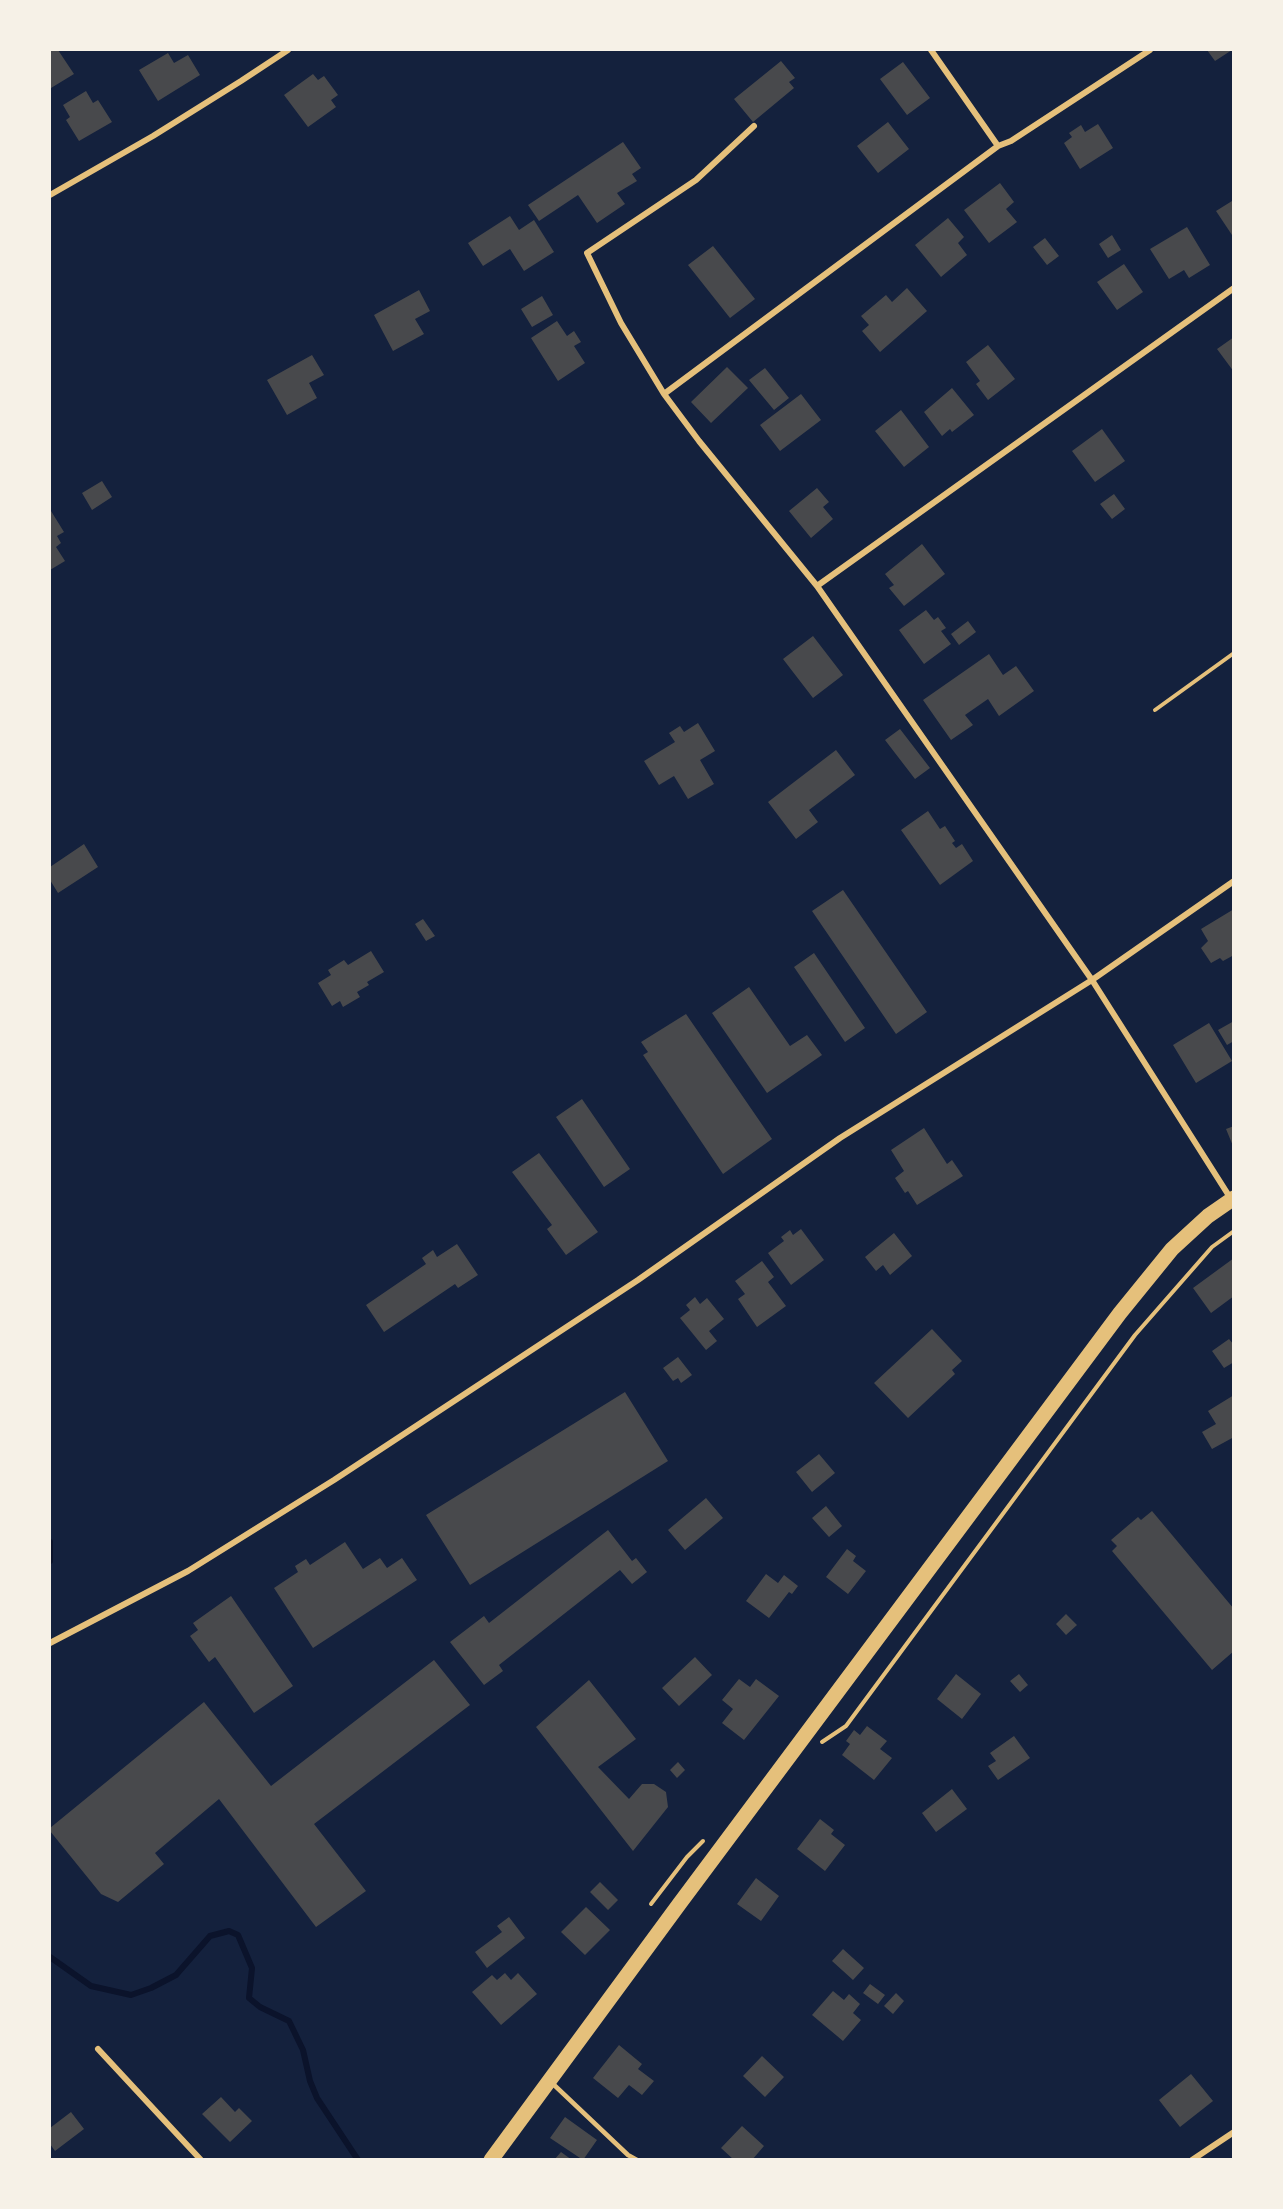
<!DOCTYPE html>
<html>
<head>
<meta charset="utf-8">
<style>
  body { margin:0 }
  #map { position:relative; width:1283px; height:2209px; overflow:hidden; background:#14213d; font-family:Barlow,sans-serif }
  canvas { display:block }
  .frame { position:absolute; inset:0; border:51px solid #f6f1e7; pointer-events:none }
</style>
</head>
<body>
<div id="map">
<canvas width="1283" height="2209"></canvas>
<div class="frame"></div>
</div>
<script>
const ctx = document.querySelector('canvas').getContext('2d');
ctx.lineJoin = 'round';
const poly = rows => new Path2D(rows.map(r => 'M' + r).join(''));
function strokePath(path, color, width, dash) { ctx.strokeStyle = color; ctx.lineWidth = width; ctx.lineCap = dash ? 'butt' : 'round'; ctx.setLineDash(dash || []); ctx.stroke(path); }
function fill(path, color) { ctx.fillStyle = color; ctx.fill(path, 'evenodd'); }
strokePath(poly([
  [50,1542,50,1561],
  [50,1957,91,1986,131,1995,151,1988,176,1975,210,1936,229,1931,238,1935,252,1968,249,1998,260,2007,289,2021,303,2050,310,2081,317,2098,358,2160]
]), '#0b132b', 6);
fill(poly([
  [50,50,58,50,74,74,51,88,50,85],
  [1207,50,1232,50,1215,61],
  [168,53,174,63,188,55,200,75,158,101,139,70],
  [781,61,795,78,789,82,794,88,753,122,734,99],
  [903,62,930,98,907,115,880,79],
  [313,74,318,80,324,76,338,95,331,100,336,107,308,127,284,95],
  [86,91,93,103,98,100,112,122,79,141,66,120,70,117,63,105],
  [888,122,909,149,878,173,857,146],
  [1098,124,1113,148,1080,169,1064,143,1072,137,1069,133,1081,125,1085,132],
  [623,142,641,168,632,174,637,181,617,193,625,204,597,223,578,195,539,221,528,205],
  [1000,183,1014,202,1006,209,1017,222,989,243,964,210],
  [1232,201,1234,234,1232,235,1216,211],
  [510,216,519,230,534,220,554,252,524,271,510,249,483,266,468,243],
  [948,218,964,237,958,243,967,255,941,277,915,245],
  [1187,227,1210,265,1189,278,1184,270,1169,279,1150,249],
  [1112,235,1121,250,1108,258,1099,244],
  [1045,238,1059,256,1047,265,1033,247],
  [713,246,755,299,730,318,688,265],
  [1124,264,1143,292,1117,310,1097,282],
  [907,288,927,311,880,352,862,331,869,325,861,316,886,295,892,302],
  [419,290,430,311,415,319,424,334,393,351,374,315],
  [542,296,553,315,532,327,521,309],
  [557,321,567,336,574,331,581,342,574,346,585,363,558,381,531,338],
  [1234,337,1234,372,1217,349],
  [988,345,1015,379,988,400,976,384,980,381,966,362],
  [312,355,324,375,309,383,317,398,287,415,267,380],
  [727,367,748,388,711,423,691,402],
  [765,368,789,398,774,410,749,380],
  [952,388,974,415,952,432,950,429,942,436,924,412],
  [801,394,821,420,780,451,760,425],
  [901,410,929,447,904,467,875,431],
  [1102,429,1125,461,1095,482,1072,451],
  [102,481,112,497,92,510,82,493],
  [817,488,829,502,823,507,833,519,811,538,789,511],
  [1114,494,1125,509,1112,519,1100,504],
  [51,511,64,532,57,536,61,543,56,547,65,561,50,570,50,512],
  [922,544,945,574,904,606,889,588,894,585,885,574],
  [926,610,934,620,938,617,946,628,941,631,951,644,924,664,899,630],
  [968,621,976,632,959,645,951,634],
  [813,636,843,675,813,698,783,659],
  [989,654,1003,675,1016,666,1034,691,999,716,988,699,965,715,973,725,951,740,923,700],
  [698,723,715,751,700,760,714,784,688,799,674,776,659,785,644,761,675,742,669,733,680,726,684,732],
  [900,729,930,768,915,779,885,740],
  [836,750,855,775,809,810,818,822,796,839,768,802],
  [928,811,940,829,945,826,955,841,952,843,956,848,962,844,973,861,940,885,901,830],
  [84,844,98,867,58,893,50,880,50,867],
  [843,890,927,1012,896,1034,812,911],
  [1234,909,1234,955,1223,961,1220,958,1211,963,1201,948,1208,941,1201,929],
  [423,919,435,936,426,941,415,924],
  [371,951,384,972,367,982,369,985,357,992,360,997,343,1007,340,1001,332,1006,318,983,331,975,328,970,344,960,348,965],
  [814,953,865,1028,845,1042,794,967],
  [749,987,790,1046,807,1035,822,1055,767,1093,712,1013],
  [686,1014,772,1139,723,1174,643,1055,648,1052,641,1042],
  [1234,1021,1234,1041,1227,1045,1218,1030],
  [1209,1023,1232,1061,1196,1083,1173,1045],
  [582,1099,630,1169,604,1187,556,1117],
  [1234,1126,1234,1146,1233,1146,1226,1129],
  [924,1128,947,1164,952,1160,963,1176,917,1205,908,1191,905,1193,895,1178,904,1171,891,1150],
  [539,1153,598,1232,566,1255,547,1229,552,1225,512,1172],
  [801,1229,824,1260,791,1285,768,1253,784,1241,781,1237,790,1230,793,1235],
  [894,1233,912,1256,890,1275,883,1265,876,1271,865,1257],
  [457,1244,478,1275,458,1288,455,1284,384,1332,366,1305,426,1264,422,1258,433,1250,437,1257],
  [1234,1258,1234,1296,1211,1313,1193,1288],
  [762,1261,774,1277,768,1282,786,1306,757,1327,738,1299,745,1294,735,1281],
  [695,1297,700,1304,707,1298,724,1319,709,1331,717,1341,706,1350,680,1318,690,1310,686,1305],
  [932,1329,962,1361,952,1370,955,1374,908,1418,874,1383],
  [1229,1339,1234,1345,1234,1362,1224,1368,1212,1351],
  [678,1357,692,1375,681,1383,678,1378,673,1381,663,1368],
  [625,1392,668,1461,470,1585,426,1515],
  [1234,1395,1234,1437,1212,1449,1202,1432,1216,1424,1208,1411],
  [819,1454,835,1473,812,1492,796,1472],
  [706,1498,723,1518,685,1550,668,1530],
  [826,1506,842,1526,829,1537,812,1518],
  [1152,1511,1234,1609,1234,1651,1212,1670,1112,1551,1117,1546,1111,1540,1138,1517,1141,1520],
  [608,1530,632,1561,636,1558,647,1572,632,1584,620,1570,499,1665,503,1671,484,1685,450,1642,484,1616,489,1623],
  [345,1542,363,1569,380,1558,387,1568,402,1558,417,1580,313,1648,274,1588,298,1572,295,1566,306,1559,310,1565],
  [847,1549,856,1556,853,1561,866,1571,848,1594,826,1577],
  [766,1574,778,1583,784,1575,798,1586,792,1594,789,1592,769,1618,746,1601],
  [231,1596,293,1686,254,1713,215,1657,209,1662,190,1636,198,1630,193,1623],
  [1066,1614,1077,1625,1066,1635,1056,1624],
  [695,1657,712,1675,679,1706,662,1688],
  [434,1660,470,1705,314,1824,366,1891,316,1927,219,1799,155,1853,164,1864,118,1902,101,1894,50,1831,50,1828,204,1702,271,1786],
  [956,1674,981,1694,962,1719,937,1699],
  [1019,1674,1028,1685,1020,1692,1010,1681],
  [739,1679,750,1687,756,1679,779,1696,744,1740,722,1723,733,1709,722,1700],
  [589,1680,636,1739,598,1767,629,1799,642,1784,654,1784,666,1792,668,1807,633,1851,536,1727],
  [867,1726,887,1741,880,1749,892,1758,874,1780,842,1755,850,1744,846,1741,854,1730,860,1735],
  [1014,1736,1030,1758,998,1780,988,1766,996,1761,990,1753],
  [678,1762,685,1770,677,1778,670,1770],
  [952,1789,967,1809,936,1832,922,1813],
  [820,1819,834,1830,831,1834,845,1845,825,1871,797,1849],
  [756,1878,779,1896,761,1921,737,1904],
  [600,1882,618,1900,608,1910,590,1892],
  [586,1907,610,1930,585,1955,561,1932],
  [509,1917,525,1938,487,1968,475,1952,502,1932,497,1926],
  [843,1949,864,1968,853,1980,832,1961],
  [505,1973,511,1980,518,1973,537,1994,501,2025,472,1992,492,1975,497,1980],
  [870,1984,885,1995,878,2004,863,1993],
  [833,1991,844,2000,849,1994,860,2004,853,2013,861,2020,843,2041,812,2015],
  [896,1993,904,2001,893,2014,884,2006],
  [619,2045,642,2064,638,2069,654,2081,642,2095,629,2085,618,2098,593,2078],
  [762,2056,784,2077,765,2097,743,2076],
  [1191,2074,1213,2101,1180,2127,1159,2100],
  [221,2097,235,2112,239,2108,252,2121,230,2142,202,2114],
  [71,2112,84,2129,55,2151,50,2144,50,2128],
  [565,2117,597,2140,583,2160,550,2138],
  [742,2126,764,2146,752,2160,734,2160,721,2148],
  [561,2152,572,2160,554,2160]
]), '#48494c');
strokePath(poly([
  [1155,710,1234,653],
  [822,1742,846,1726,1135,1335,1212,1247,1234,1231],
  [651,1904,687,1857,703,1841]
]), '#e5c07b', 4);
strokePath(poly([
  [552,2083,628,2155,637,2160]
]), '#e5c07b', 4.5);
strokePath(poly([
  [931,50,998,146],
  [754,126,696,180,587,253,621,323,664,394,699,441,817,586,1092,980,1231,1199],
  [50,195,153,136,241,81,288,50],
  [664,394,998,146,1011,141,1150,50],
  [817,586,1234,288],
  [50,1643,188,1571,334,1480,638,1280,840,1138,1092,980,1234,881],
  [98,2049,201,2160],
  [1192,2160,1234,2132]
]), '#e5c07b', 6);
strokePath(poly([
  [491,2160,680,1903,1120,1313,1172,1249,1208,1216,1234,1198]
]), '#e5c07b', 15);
</script>
</body>
</html>
